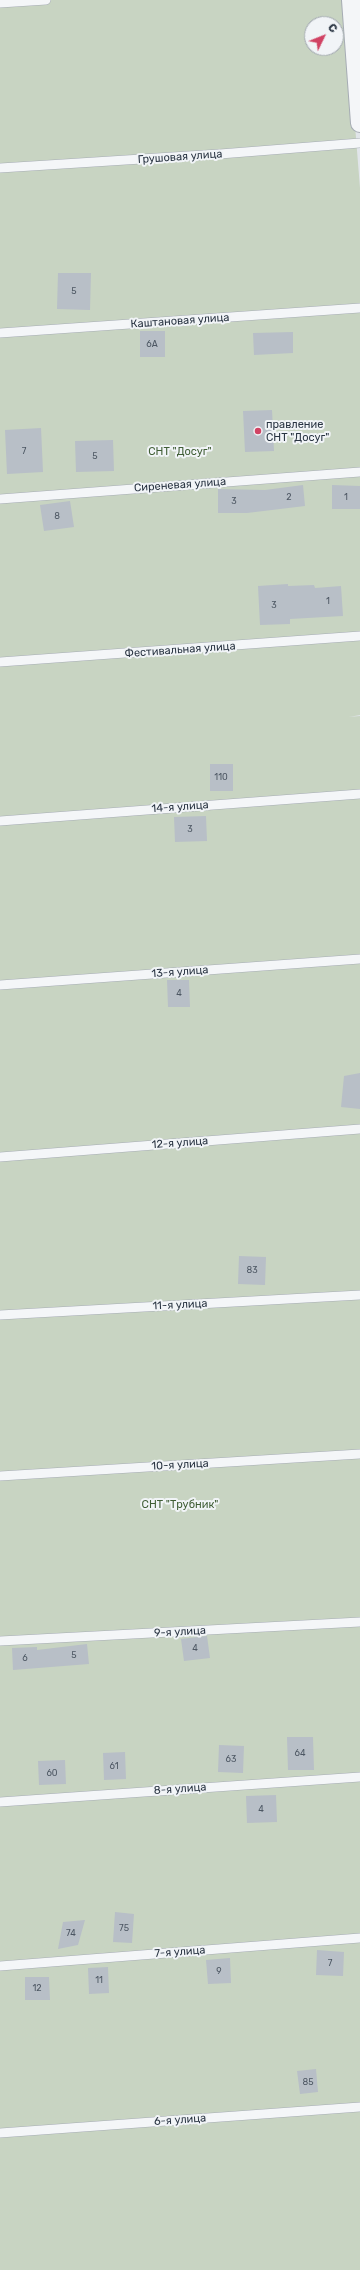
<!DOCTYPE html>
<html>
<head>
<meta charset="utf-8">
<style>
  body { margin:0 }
  #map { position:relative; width:360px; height:2270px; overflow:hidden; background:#e1e5ea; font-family:Rubik,sans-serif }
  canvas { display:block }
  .north { position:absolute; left:304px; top:16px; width:40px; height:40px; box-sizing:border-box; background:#f1f4f7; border:1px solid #a1a7af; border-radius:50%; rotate:47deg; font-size:11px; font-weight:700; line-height:16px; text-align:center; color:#293442 }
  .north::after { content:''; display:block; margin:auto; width:14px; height:18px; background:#d14364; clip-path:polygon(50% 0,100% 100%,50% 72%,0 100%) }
</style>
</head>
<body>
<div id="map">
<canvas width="360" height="2270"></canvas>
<div class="north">С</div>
</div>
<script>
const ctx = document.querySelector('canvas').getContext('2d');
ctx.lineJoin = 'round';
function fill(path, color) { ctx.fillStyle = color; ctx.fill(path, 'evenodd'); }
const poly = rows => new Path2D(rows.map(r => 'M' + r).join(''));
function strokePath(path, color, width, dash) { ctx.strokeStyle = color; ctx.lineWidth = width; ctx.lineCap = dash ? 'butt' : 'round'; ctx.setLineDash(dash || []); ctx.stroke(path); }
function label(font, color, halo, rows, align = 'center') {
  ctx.font = font + ' Rubik,sans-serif'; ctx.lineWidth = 4; ctx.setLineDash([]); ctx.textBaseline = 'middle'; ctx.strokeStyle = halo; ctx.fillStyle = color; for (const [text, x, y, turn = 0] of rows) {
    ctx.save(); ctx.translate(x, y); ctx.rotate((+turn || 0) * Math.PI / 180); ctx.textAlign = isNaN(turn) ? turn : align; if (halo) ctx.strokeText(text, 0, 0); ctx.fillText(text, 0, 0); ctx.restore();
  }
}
fill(poly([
  [0,0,345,0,360,188,360,715,349,717,360,716,360,2270,0,2270],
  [312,24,336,24,336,48,312,48]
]), '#c8d4c2');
fill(poly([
  [58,273,91,273,90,310,57,309],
  [140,331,165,331,165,357,140,357],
  [293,332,293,353,254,355,253,333],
  [272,410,274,451,245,452,243,411],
  [41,428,43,472,7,474,5,430],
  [113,440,114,471,76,472,75,441],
  [303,485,305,506,247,513,218,513,218,489,265,490],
  [332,485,360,486,360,509,332,509],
  [70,501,74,527,44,531,40,505],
  [288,584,288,586,314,585,315,588,341,586,343,616,290,619,290,624,260,625,258,586],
  [210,764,233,764,233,791,210,791],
  [206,816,207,841,175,842,174,817],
  [167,980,189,980,190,1007,168,1007],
  [360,1073,360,1109,341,1107,344,1076],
  [239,1256,266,1257,265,1285,238,1284],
  [207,1636,210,1658,184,1661,181,1639],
  [87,1644,89,1664,13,1670,12,1648,37,1647,37,1650],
  [287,1737,313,1737,314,1770,288,1770],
  [219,1745,244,1746,243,1773,218,1772],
  [125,1752,126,1779,104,1780,103,1753],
  [65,1760,66,1784,39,1785,38,1761],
  [276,1795,277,1822,247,1823,246,1796],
  [115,1912,134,1914,132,1943,113,1942],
  [85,1920,78,1945,58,1949,63,1922],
  [317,1950,344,1952,343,1976,316,1975],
  [230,1958,231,1983,208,1984,206,1960],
  [108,1967,109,1993,89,1994,88,1968],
  [25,1977,49,1977,50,2000,25,2000],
  [316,2069,318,2092,300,2094,297,2071]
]), '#b8bfc7');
const service = poly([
  [0,3,46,0],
  [0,168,220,154,360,143],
  [0,333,360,308],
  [0,499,360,472],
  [0,662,360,636],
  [0,821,360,794],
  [0,985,360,959],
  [0,1157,360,1129],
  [0,1315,360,1295],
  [0,1476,360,1454],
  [0,1641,360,1622],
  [0,1802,360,1777],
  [0,1966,360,1938],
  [0,2133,360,2107]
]);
const minor = poly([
  [351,0,360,123]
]);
strokePath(service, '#a6acb4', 10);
strokePath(minor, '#a6acb4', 20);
strokePath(service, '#f4f6f8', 9);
strokePath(minor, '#f4f6f8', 18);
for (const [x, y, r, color] of [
  [258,431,4,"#d14364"]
]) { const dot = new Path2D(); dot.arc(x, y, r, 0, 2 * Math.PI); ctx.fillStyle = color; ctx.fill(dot); strokePath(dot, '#f1f4f7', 1.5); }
label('9px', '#4d5763', null, [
  ["5",74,291],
  ["6А",152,344],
  ["7",24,451],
  ["5",95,456],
  ["2",289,497],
  ["1",346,497],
  ["3",234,501],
  ["8",57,516],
  ["1",328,601],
  ["3",274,605],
  ["110",221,777],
  ["3",190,829],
  ["4",179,993],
  ["83",252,1270],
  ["4",195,1648],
  ["5",74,1655],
  ["6",25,1658],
  ["64",300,1753],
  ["63",231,1759],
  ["61",114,1766],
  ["60",52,1773],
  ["4",261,1809],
  ["75",124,1928],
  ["74",71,1933],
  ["7",330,1963],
  ["9",219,1971],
  ["11",99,1980],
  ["12",37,1988],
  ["85",308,2082]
]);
label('11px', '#293442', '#f1f4f7', [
  ["Грушовая улица",180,157,-4],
  ["Каштановая улица",180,321,-4],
  ["Сиреневая улица",180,485,-4],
  ["Фестивальная улица",180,650,-4],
  ["14-я улица",180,807,-4],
  ["13-я улица",180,972,-4],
  ["12-я улица",180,1143,-4],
  ["11-я улица",180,1305,-3],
  ["10-я улица",180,1465,-3],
  ["9-я улица",180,1632,-3],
  ["8-я улица",180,1789,-4],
  ["7-я улица",180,1952,-4],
  ["6-я улица",180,2120,-4]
]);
label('11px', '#293442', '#f1f4f7', [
  ["правление",266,425],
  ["СНТ \"Досуг\"",266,438]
], 'left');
label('11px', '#405e36', '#f1f4f7', [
  ["СНТ \"Досуг\"",180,452],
  ["СНТ \"Трубник\"",180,1505]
]);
</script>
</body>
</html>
